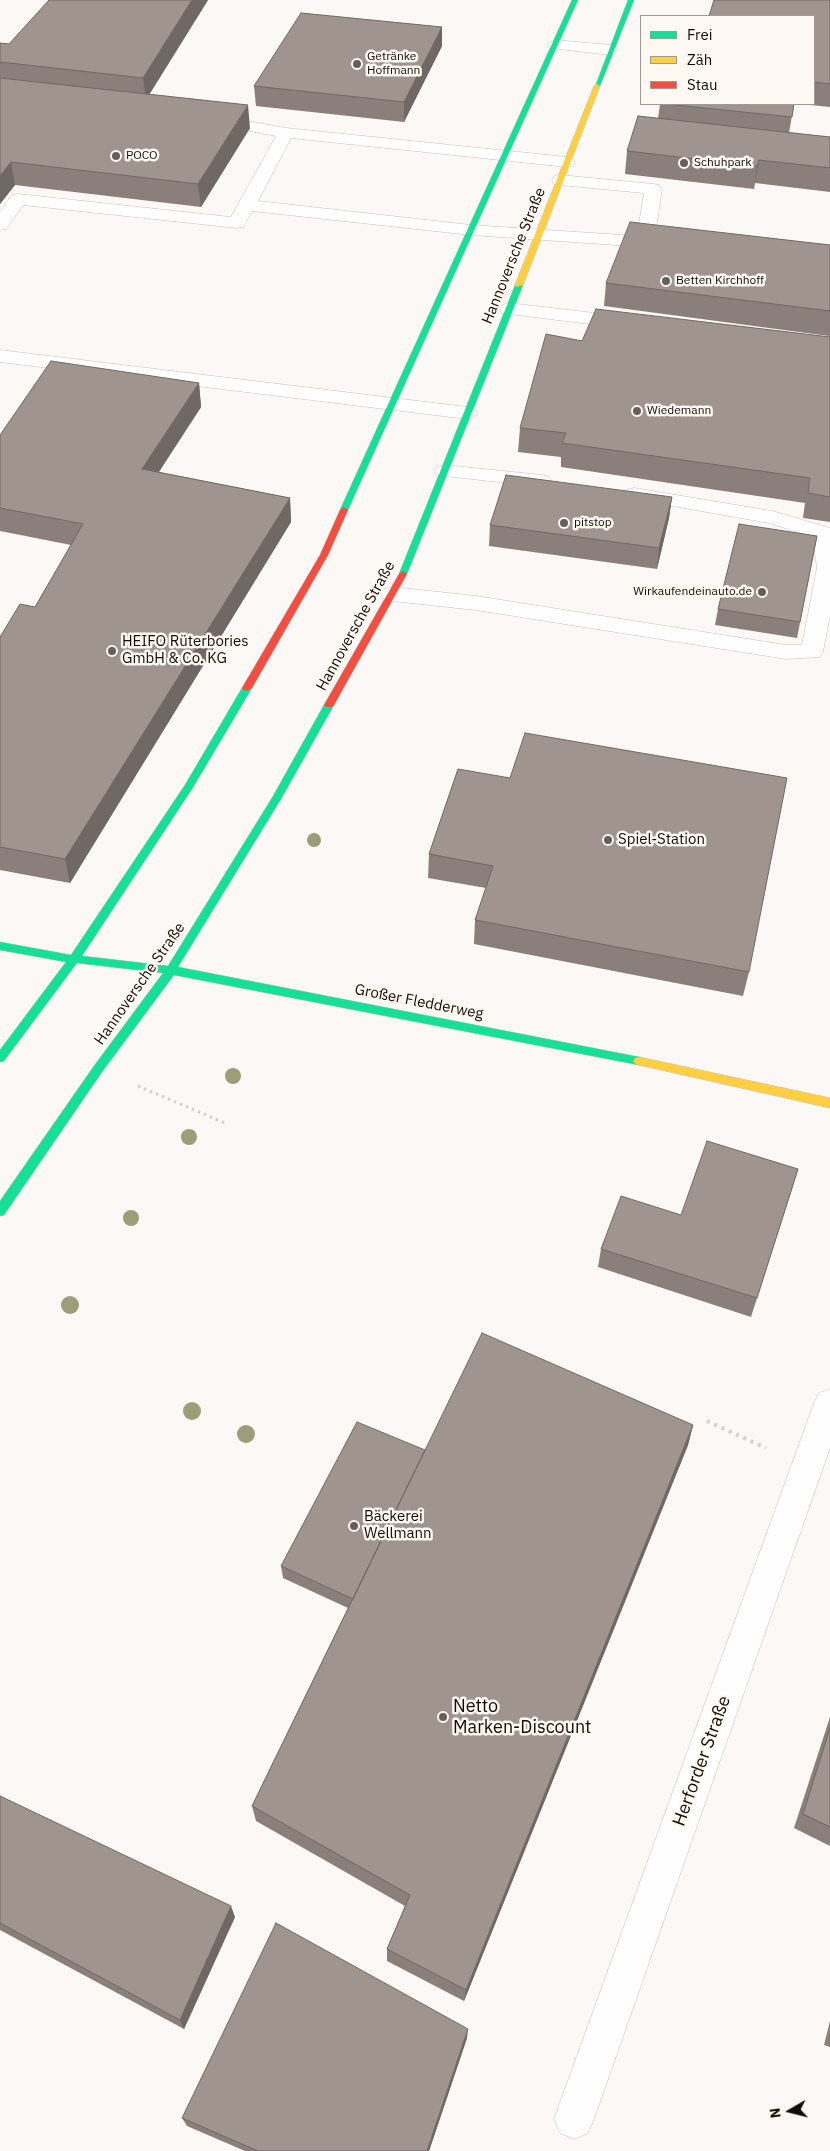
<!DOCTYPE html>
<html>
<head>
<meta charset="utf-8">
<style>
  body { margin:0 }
  #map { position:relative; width:830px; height:2151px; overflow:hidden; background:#fbf8f6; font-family:"IBM Plex Sans",sans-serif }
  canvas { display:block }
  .legend { position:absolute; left:640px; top:15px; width:175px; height:90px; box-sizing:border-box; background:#fef8f3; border:1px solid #a19993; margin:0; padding:6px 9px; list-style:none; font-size:15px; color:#150b04 }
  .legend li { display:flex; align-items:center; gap:10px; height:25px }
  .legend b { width:25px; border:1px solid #a19993 }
  .north { position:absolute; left:765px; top:2086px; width:50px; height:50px; -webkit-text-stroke:4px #fef8f3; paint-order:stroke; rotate:262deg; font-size:14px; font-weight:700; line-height:20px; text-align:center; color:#150b04 }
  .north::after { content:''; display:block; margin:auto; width:18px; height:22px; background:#150b04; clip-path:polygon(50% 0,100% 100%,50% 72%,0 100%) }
</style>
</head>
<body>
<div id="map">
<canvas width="830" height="2151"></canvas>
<ul class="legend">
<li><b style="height:6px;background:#16e098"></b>Frei</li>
<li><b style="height:6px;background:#ffcf43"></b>Zäh</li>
<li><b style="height:6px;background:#f24e42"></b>Stau</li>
</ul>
<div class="north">N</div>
</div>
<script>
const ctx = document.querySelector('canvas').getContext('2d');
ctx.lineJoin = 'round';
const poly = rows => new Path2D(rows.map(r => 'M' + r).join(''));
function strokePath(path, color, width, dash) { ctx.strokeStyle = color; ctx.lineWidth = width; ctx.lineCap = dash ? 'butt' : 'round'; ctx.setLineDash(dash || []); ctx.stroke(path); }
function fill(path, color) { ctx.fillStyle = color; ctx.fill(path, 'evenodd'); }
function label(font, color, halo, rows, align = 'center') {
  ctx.font = font + ' "IBM Plex Sans",sans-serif'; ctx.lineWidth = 5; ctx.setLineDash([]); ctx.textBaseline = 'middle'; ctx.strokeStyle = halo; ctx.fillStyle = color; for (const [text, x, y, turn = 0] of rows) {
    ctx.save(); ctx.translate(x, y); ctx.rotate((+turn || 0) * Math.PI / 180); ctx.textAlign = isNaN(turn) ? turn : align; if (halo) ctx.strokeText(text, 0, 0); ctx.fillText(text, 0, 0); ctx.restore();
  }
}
const lane = poly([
  [555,40,611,45,619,50,611,55,550,48,547,45,555,40],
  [214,115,286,128,567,157,573,158,575,162,573,166,567,167,291,138,258,201,471,225,637,236,644,193,560,185,554,184,552,180,554,176,560,175,653,184,659,185,662,189,654,242,651,246,645,247,471,235,252,211,243,227,237,228,23,205,6,229,0,230,0,212,12,195,18,194,231,217,276,136,208,123,206,120,208,117,214,115],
  [509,303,629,317,636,319,638,323,636,327,629,329,502,313,500,309,502,305,509,303],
  [0,350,467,407,474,409,477,413,474,417,467,419,0,362,0,350],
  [444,465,542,475,549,477,552,481,549,485,542,487,437,475,434,471,437,467,444,465],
  [634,488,772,511,830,528,830,615,823,652,820,657,786,659,476,610,392,601,384,599,381,594,384,589,392,587,476,596,786,645,802,645,817,568,813,537,769,523,627,498,624,494,627,490,634,488]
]);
const street = poly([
  [830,1389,830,1448,594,2119,588,2133,574,2139,560,2133,554,2119,814,1403,819,1393,830,1389]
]);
const fast = poly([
  [572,0,578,0,348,510,344,513,341,512,340,510,572,0],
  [628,0,634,0,600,86,595,87,628,0],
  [516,283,523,285,407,574,403,577,400,576,399,574,516,283],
  [247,685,252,688,192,789,82,956,168,966,272,798,324,705,329,702,334,705,281,799,178,967,639,1057,643,1058,645,1061,643,1064,639,1065,174,975,102,1072,4,1215,0,1216,0,1201,94,1066,163,973,77,963,4,1061,0,1062,0,1050,66,962,0,950,0,942,71,955,185,785,242,688,247,685]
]);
const slow = poly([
  [597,84,600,86,523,285,516,287,515,285,594,86,597,84],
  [639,1057,830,1098,830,1108,639,1065,635,1064,633,1061,635,1058,639,1057]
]);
const jam = poly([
  [344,507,348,510,328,555,252,688,247,691,244,690,242,688,320,555,340,510,344,507],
  [403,571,407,574,334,705,332,707,326,707,324,705,399,574,403,571]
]);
strokePath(lane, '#c7c0bb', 1);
strokePath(street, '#c7c0bb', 1);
strokePath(fast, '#c7c0bb', 1);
strokePath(slow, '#c7c0bb', 1);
strokePath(jam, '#c7c0bb', 1);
strokePath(poly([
  [138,1086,225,1123]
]), '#d2d1d1', 3, [2.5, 4]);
strokePath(poly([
  [707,1421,766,1448]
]), '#d2d1d1', 4, [3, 5]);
fill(lane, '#fefefe');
fill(street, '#fefefe');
fill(fast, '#16e098');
fill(slow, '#ffcf43');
fill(jam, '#f24e42');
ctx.fillStyle = '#9d9e78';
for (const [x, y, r] of [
  [314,840,7],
  [233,1076,8],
  [189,1137,8],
  [131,1218,8],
  [70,1305,9],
  [192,1411,9],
  [246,1434,9]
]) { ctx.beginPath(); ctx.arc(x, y, r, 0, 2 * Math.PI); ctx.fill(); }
fill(poly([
  [208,0,149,94,250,128,201,207,15,185,0,204,0,62,9,44],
  [830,0,830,107,800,104,814,104,814,16],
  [442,27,442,46,404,122,256,106,254,86],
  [660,104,794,104,789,133,830,137,830,192,755,183,754,189,625,174,627,151,658,119],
  [830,245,830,522,803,518,805,503,561,467,561,457,518,452,520,428,582,341,829,337,829,336,604,306,606,283],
  [199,383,201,407,159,472,290,498,291,522,70,883,0,870,0,637,35,607,71,545,0,531,0,435],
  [672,497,669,518,657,569,489,546,490,525],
  [817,536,797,638,715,625,718,609],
  [458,769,749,972,743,996,474,944,475,920,486,888,428,878,429,854],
  [798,1169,751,1317,598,1267,601,1249,681,1215],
  [693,1425,688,1445,464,2001,387,1961,387,1949,405,1906,256,1821,252,1806,348,1608,283,1578,281,1566,425,1450],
  [830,1717,830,1846,794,1828],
  [0,1796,235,1917,184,2029,0,1930],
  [830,2021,830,2047,824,2045],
  [467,2038,429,2151,245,2151,187,2126,182,2118]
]), '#8a7f7b');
fill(poly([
  [192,0,208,0,146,100,143,78],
  [442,27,442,46,404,122,404,102],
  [248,105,250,128,201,207,198,184],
  [759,160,755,183,754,189,757,166],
  [11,162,15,185,0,204,0,176],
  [199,383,201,407,145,493,142,469],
  [672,497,669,518,657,569,659,548],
  [290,498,291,522,70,883,65,859],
  [798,1169,792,1189,751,1317,757,1298],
  [693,1425,688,1445,464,2001,466,1990],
  [231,1906,235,1917,184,2029,180,2020],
  [468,2029,467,2038,429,2151,427,2151]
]), '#706864');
const building = poly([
  [49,0,192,0,143,78,0,62,0,43,9,44,49,0],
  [714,0,830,0,830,84,814,82,814,16,709,16,714,0],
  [301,13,442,27,404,102,254,86,301,13],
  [0,78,248,105,198,184,11,162,0,176,0,78],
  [665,104,794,104,792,117,665,104],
  [638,116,830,137,830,168,759,160,757,166,627,151,638,116],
  [630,222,830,245,830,311,606,283,630,222],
  [596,309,830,337,830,497,808,493,810,478,562,443,566,433,520,428,546,334,582,341,596,309],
  [51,361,199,383,142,469,290,498,65,859,0,847,0,637,20,604,35,607,83,524,0,508,0,435,51,361],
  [506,475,672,497,659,548,490,525,506,475],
  [739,524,817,536,800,622,718,609,739,524],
  [525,733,787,778,749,972,475,920,493,866,429,854,458,769,510,778,525,733],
  [707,1141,798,1169,757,1298,601,1249,621,1196,681,1215,707,1141],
  [482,1333,693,1425,466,1990,387,1949,410,1895,252,1806,482,1333],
  [357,1422,425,1450,353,1599,281,1566,357,1422],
  [830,1728,830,1827,803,1814,830,1728],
  [0,1796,231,1906,180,2020,0,1923,0,1796],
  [276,1923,468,2029,427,2151,258,2151,182,2118,276,1923]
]);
fill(building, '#a0948f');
strokePath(building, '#706864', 1);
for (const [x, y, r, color] of [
  [357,64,5,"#665e59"],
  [116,156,5,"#665e59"],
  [684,163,5,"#665e59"],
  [666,281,5,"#665e59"],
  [637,411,5,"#665e59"],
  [564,523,5,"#665e59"],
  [762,592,5,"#665e59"],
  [112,651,5,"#665e59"],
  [608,840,5,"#665e59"],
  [354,1526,5,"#665e59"],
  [443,1717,5,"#665e59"]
]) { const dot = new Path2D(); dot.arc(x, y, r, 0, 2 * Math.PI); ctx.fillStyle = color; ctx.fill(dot); strokePath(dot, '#fef8f3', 2); }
label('12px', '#150b04', '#fef8f3', [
  ["Getränke",367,57],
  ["Hoffmann",367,71],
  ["POCO",126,156],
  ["Schuhpark",694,163],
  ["Betten Kirchhoff",676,281],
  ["Wiedemann",647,411],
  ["pitstop",574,523],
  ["Wirkaufendeinauto.de",752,592,"right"]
], 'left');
label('15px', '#150b04', '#fef8f3', [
  ["Hannoversche Straße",514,256,-68],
  ["Hannoversche Straße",356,626,-61],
  ["Hannoversche Straße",140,984,-55],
  ["Großer Fledderweg",419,1002,11]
]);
label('15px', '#150b04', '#fef8f3', [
  ["HEIFO Rüterbories",122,642],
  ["GmbH & Co. KG",122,659],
  ["Spiel-Station",618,840],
  ["Bäckerei",364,1517],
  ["Wellmann",364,1534]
], 'left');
label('18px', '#150b04', '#fef8f3', [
  ["Netto",453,1707],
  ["Marken-Discount",453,1728]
], 'left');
label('18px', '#150b04', '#fef8f3', [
  ["Herforder Straße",702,1761,-70]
]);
</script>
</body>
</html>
